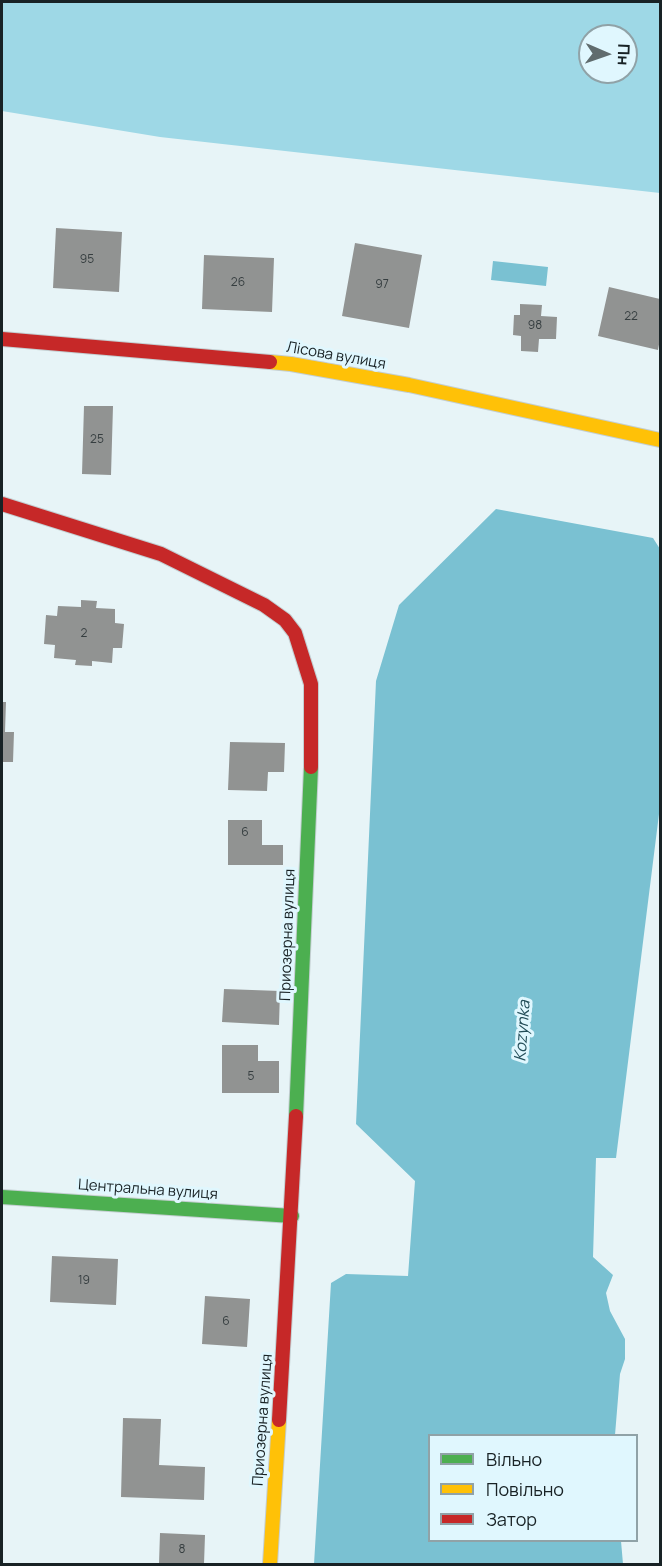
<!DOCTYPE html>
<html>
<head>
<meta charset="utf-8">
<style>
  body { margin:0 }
  #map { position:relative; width:662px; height:1566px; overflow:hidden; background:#e7f4f7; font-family:Manrope,sans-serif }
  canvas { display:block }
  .frame { position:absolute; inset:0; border:3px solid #182225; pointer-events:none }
  .legend { position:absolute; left:428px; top:1434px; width:210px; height:108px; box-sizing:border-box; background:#e0f7fe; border:2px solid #90a2a7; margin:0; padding:8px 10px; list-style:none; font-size:18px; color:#182225 }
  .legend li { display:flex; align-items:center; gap:12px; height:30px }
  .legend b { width:30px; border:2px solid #90a2a7 }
  .north { position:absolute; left:578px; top:24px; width:60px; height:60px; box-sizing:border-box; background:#e0f7fe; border:2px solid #90a2a7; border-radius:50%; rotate:92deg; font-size:16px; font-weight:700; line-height:24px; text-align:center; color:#182225 }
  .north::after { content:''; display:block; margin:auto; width:21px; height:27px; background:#606c6e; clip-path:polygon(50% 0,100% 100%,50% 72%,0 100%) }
</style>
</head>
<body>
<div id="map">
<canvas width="662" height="1566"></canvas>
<div class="frame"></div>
<ul class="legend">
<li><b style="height:8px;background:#4caf50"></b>Вільно</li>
<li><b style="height:8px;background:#ffc107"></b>Повільно</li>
<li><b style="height:8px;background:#c62828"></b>Затор</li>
</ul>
<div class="north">Пн</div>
</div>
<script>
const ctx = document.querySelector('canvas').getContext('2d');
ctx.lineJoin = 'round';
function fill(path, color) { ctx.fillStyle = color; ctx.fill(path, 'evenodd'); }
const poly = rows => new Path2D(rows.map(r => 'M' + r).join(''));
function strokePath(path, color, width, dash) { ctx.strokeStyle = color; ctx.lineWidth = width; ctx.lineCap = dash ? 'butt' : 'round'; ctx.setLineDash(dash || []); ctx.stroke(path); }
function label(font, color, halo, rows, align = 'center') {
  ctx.font = font + ' Manrope,sans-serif'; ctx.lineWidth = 6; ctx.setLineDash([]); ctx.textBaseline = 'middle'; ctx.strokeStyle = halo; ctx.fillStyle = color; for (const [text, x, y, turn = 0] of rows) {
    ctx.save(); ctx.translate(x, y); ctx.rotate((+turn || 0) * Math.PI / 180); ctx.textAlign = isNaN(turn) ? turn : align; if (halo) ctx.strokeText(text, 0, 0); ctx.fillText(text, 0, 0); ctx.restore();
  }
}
fill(poly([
  [2,2,660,2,660,193,160,137,2,111],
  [590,36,626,36,626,72,590,72]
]), '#9ed8e6');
fill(poly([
  [493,261,548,267,546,286,491,280],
  [496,509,653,538,660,549,660,806,616,1158,596,1158,593,1257,613,1275,606,1293,610,1311,625,1339,625,1359,620,1374,615,1435,430,1436,430,1540,621,1541,623,1564,314,1564,331,1283,346,1274,408,1276,415,1181,356,1124,376,681,399,605]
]), '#7ac1d2');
fill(poly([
  [56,228,122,232,119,292,53,288],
  [355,243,422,255,409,328,342,316],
  [204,255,274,258,272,312,202,309],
  [609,287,660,299,660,339,658,350,598,336],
  [520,304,542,305,541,316,557,317,556,339,539,339,538,352,521,351,521,336,513,335,514,315,520,315],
  [84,406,113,406,111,475,82,474],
  [81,600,97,601,96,608,115,609,115,623,124,624,122,648,113,648,112,663,92,661,92,666,75,665,76,660,54,658,55,645,44,644,46,615,57,616,58,606,81,607],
  [2,702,6,702,5,732,14,732,13,762,2,762],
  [230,742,285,743,284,772,268,772,267,791,228,790],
  [228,820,262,820,262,845,283,845,283,865,228,865],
  [224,989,280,991,279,1025,222,1022],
  [222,1045,258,1045,258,1061,279,1061,279,1093,222,1093],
  [52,1256,118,1259,116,1305,50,1302],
  [205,1296,250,1299,247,1347,202,1344],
  [123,1418,161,1419,159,1465,205,1467,204,1500,121,1497],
  [160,1533,205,1535,204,1564,159,1564]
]), '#919392');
const fast = poly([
  [296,1116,311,767],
  [2,1197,292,1216]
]);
const slow = poly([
  [270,362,291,364,409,385,660,440],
  [270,1564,279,1420]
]);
const jam = poly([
  [2,339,270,362],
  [2,504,161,554,264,605,285,620,295,633,311,684,311,767],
  [279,1420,296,1116]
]);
strokePath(fast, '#c3ced1', 16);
strokePath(slow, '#c3ced1', 16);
strokePath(jam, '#c3ced1', 16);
strokePath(fast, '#4caf50', 14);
strokePath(slow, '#ffc107', 14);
strokePath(jam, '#c62828', 14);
label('12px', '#363e40', null, [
  ["95",87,260],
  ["26",238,283],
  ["97",382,285],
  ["22",631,317],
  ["98",535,326],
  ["25",97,440],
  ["2",84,634],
  ["6",245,833],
  ["5",251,1077],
  ["19",84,1281],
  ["6",226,1322],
  ["8",182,1550]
]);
label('15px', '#182225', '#e0f7fe', [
  ["Лісова вулиця",336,356,10],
  ["Приозерна вулиця",288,935,-88],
  ["Центральна вулиця",148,1190,4],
  ["Приозерна вулиця",263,1420,-86]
]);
label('italic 16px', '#234d58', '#e0f7fe', [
  ["Kozynka",523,1031,-86]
]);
</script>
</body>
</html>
